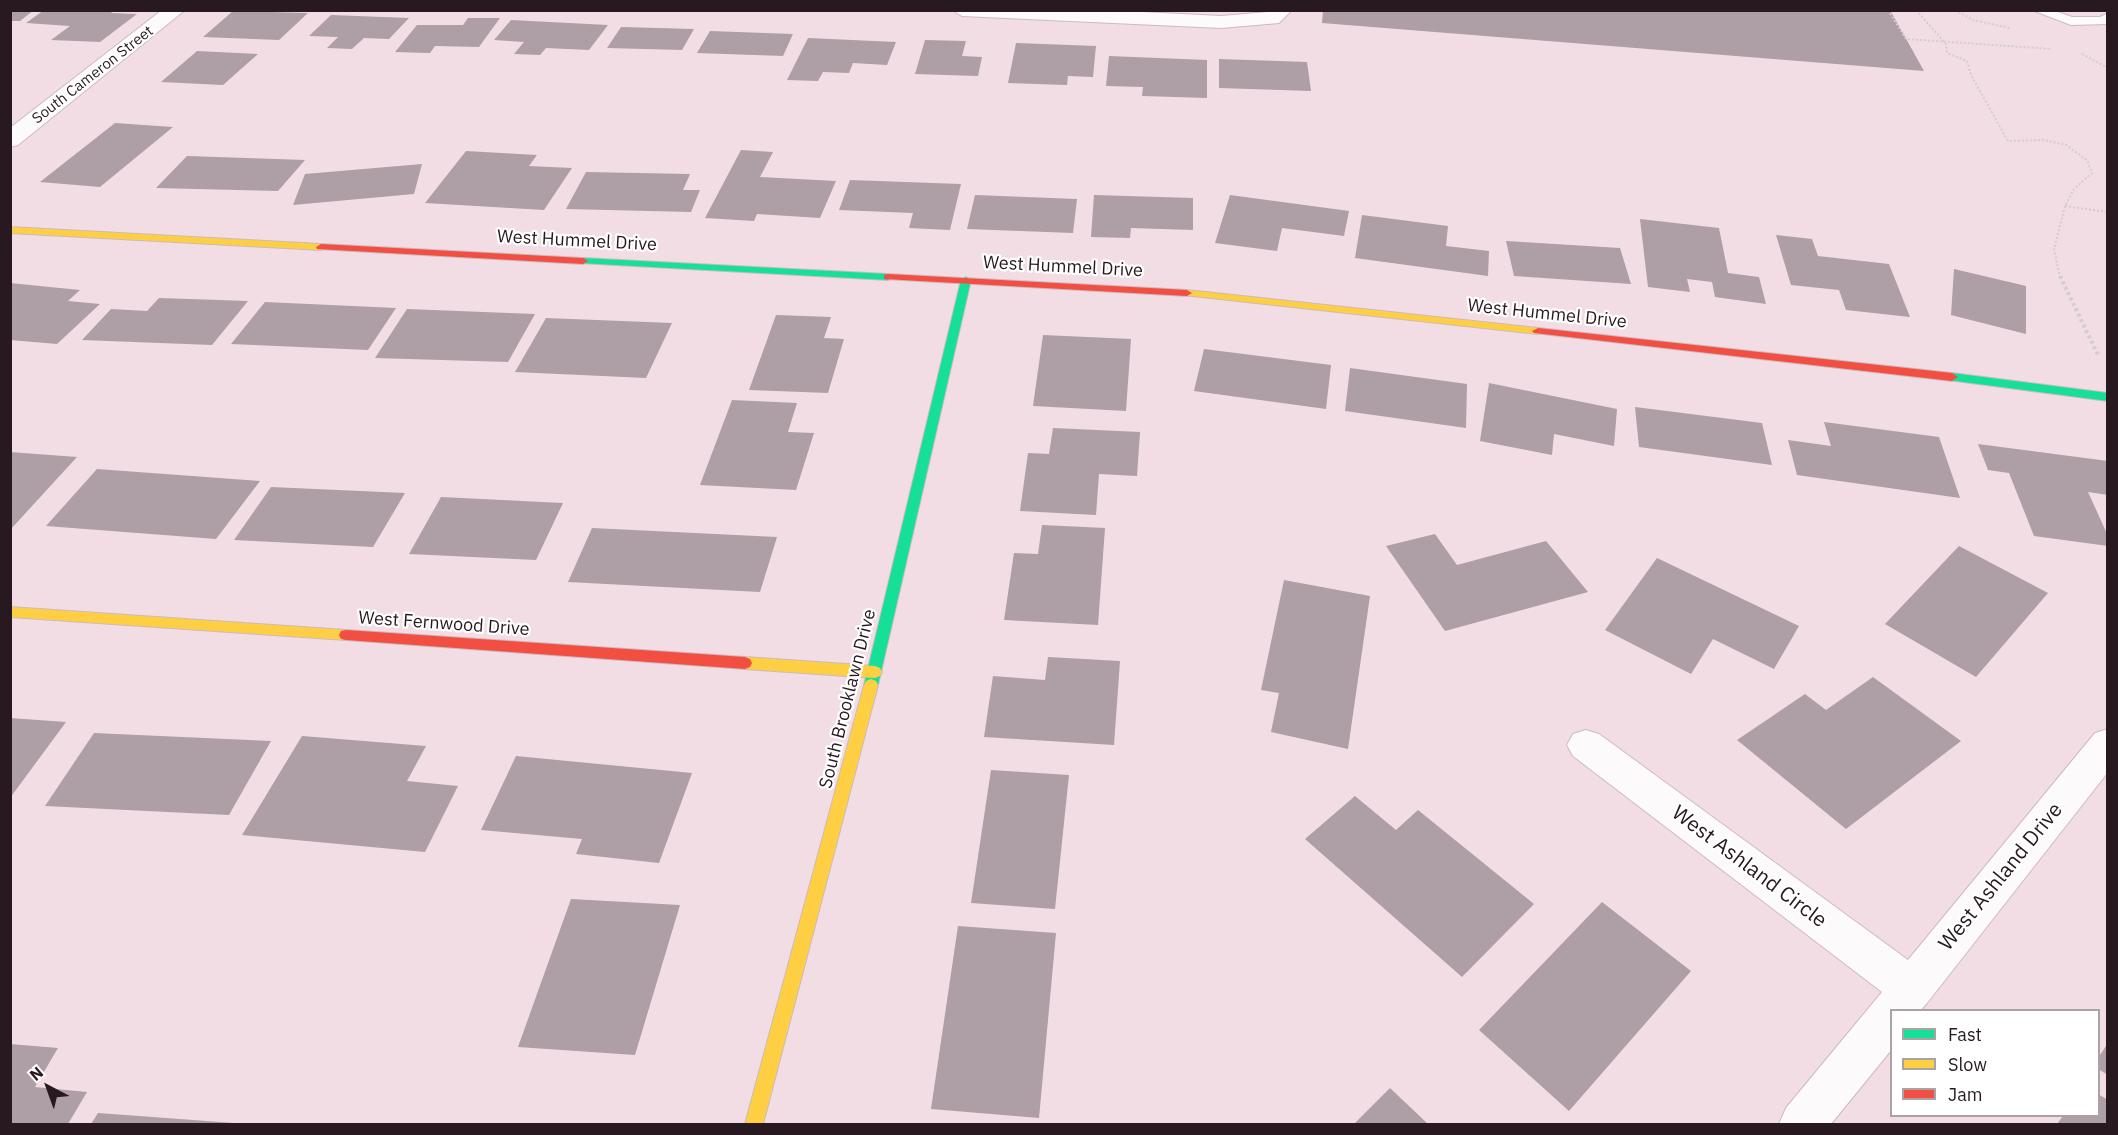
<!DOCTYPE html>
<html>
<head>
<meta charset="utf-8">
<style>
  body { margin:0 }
  #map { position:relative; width:2118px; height:1135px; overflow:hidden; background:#f2dde5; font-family:"IBM Plex Sans",sans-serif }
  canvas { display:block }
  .frame { position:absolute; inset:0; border:12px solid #27191f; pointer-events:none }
  .legend { position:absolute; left:1890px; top:1009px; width:210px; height:108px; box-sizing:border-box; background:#fff; border:2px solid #a9a3a5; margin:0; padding:8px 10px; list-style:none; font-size:18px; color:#27191f }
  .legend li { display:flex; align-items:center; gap:12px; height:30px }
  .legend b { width:30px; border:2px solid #a9a3a5 }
  .north { position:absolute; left:18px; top:1057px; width:60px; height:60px; -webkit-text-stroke:4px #fff; paint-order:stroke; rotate:319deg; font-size:16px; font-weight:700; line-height:24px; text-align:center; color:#27191f }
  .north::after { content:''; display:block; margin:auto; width:21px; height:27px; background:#27191f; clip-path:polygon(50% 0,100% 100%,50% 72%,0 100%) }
</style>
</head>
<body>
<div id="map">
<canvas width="2118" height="1135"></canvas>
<div class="frame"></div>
<ul class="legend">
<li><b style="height:8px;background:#16e098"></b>Fast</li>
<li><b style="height:8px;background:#ffcf43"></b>Slow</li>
<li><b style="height:8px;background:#f24e42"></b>Jam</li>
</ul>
<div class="north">N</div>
</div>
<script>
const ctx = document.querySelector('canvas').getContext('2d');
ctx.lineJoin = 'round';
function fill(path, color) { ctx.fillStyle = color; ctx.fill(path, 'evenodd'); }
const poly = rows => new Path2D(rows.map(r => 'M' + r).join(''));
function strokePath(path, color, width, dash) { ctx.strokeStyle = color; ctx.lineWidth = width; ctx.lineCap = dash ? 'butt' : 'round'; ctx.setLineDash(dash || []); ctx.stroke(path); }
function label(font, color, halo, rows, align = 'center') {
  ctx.font = font + ' "IBM Plex Sans",sans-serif'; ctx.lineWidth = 4.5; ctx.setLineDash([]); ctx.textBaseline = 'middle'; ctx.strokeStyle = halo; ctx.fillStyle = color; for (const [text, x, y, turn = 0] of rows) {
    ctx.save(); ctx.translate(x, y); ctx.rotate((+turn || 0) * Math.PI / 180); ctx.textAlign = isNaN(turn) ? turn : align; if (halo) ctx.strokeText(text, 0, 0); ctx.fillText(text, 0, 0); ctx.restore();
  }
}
fill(poly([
  [10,10,34,10,20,21,10,21],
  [44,10,114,10,111,13,137,14,100,42,51,40,70,26,26,23],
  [1323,10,1890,10,1924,71,1322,23],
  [233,11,308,13,279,40,203,37],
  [331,15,409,18,389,39,364,38,352,49,327,48,338,37,309,36],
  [468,18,500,18,479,47,435,46,430,53,395,52,417,25,463,25],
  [511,20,608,25,589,50,546,48,540,55,514,54,524,42,494,40],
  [621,27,694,29,682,50,607,48],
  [710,31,793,34,783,56,697,53],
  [808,38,896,42,887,65,853,63,849,73,823,72,818,81,787,80],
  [925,40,966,41,962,56,982,57,978,76,915,74],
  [1016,43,1096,46,1093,77,1068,76,1067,85,1008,83],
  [197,51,258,54,223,85,161,82],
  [1109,56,1207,60,1207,98,1142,96,1143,87,1106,86],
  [1219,59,1307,62,1311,91,1219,88],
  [115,123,173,127,100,187,40,182],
  [741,150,773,152,760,177,836,181,820,218,757,214,754,221,705,218],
  [466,151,537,155,529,166,572,168,544,210,425,203],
  [187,156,305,160,278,191,156,188],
  [422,164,414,194,293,205,305,174],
  [586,172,690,174,683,190,700,190,691,212,566,209],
  [850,180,961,184,950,230,909,228,913,213,839,210],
  [975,195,1077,199,1073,233,967,229],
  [1094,195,1193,198,1193,230,1131,228,1130,238,1091,237],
  [1230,195,1349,211,1344,236,1282,228,1277,251,1215,243],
  [1362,215,1448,226,1446,246,1489,251,1488,276,1355,258],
  [1640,219,1719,228,1728,273,1759,277,1766,304,1715,297,1712,282,1687,279,1690,292,1648,287],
  [1776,235,1812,239,1818,256,1889,264,1910,317,1846,310,1839,290,1791,285],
  [1506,241,1620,248,1631,284,1514,276],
  [1954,269,2026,286,2026,334,1951,315],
  [10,283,80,290,68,301,100,304,57,344,10,340],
  [159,298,248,301,212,345,82,340,111,309,147,311],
  [265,302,396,308,368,350,231,344],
  [407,309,535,314,508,362,375,358],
  [776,315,831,317,824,338,844,339,828,393,749,390],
  [546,318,672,323,646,378,515,372],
  [1043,335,1131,339,1126,411,1033,406],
  [1204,349,1331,365,1326,409,1194,391],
  [1350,368,1467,384,1466,428,1345,411],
  [1489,383,1617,409,1614,446,1554,434,1552,455,1480,441],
  [732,400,797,403,788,432,814,433,796,490,700,485],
  [1635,407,1762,423,1772,465,1639,447],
  [1824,422,1939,437,1960,498,1797,475,1788,440,1831,446],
  [1053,428,1140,432,1137,476,1099,474,1096,515,1020,511,1028,453,1049,454],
  [1978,444,2108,461,2108,495,2088,492,2108,536,2108,546,2034,536,2009,473,1988,470],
  [10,452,77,457,10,530],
  [97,469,260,481,216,539,46,526],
  [271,487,405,493,373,547,234,540],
  [441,497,563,503,536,560,409,554],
  [1042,525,1105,528,1098,625,1004,620,1014,553,1038,554],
  [592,528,777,537,760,592,568,582],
  [1435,534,1457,565,1546,541,1588,592,1445,631,1386,546],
  [1959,546,2048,593,1976,677,1885,624],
  [1657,558,1799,626,1774,669,1713,639,1691,674,1605,630],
  [1284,580,1370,596,1348,749,1271,732,1279,693,1261,690],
  [1048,657,1120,661,1114,745,984,737,993,676,1045,680],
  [1873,677,1961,741,1846,829,1737,740,1805,694,1826,710],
  [10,718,66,722,10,798],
  [94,733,271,741,229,815,45,806],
  [302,736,426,746,407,781,458,786,425,852,242,835],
  [516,756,692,773,659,863,576,854,582,839,481,830],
  [991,770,1069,775,1055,909,971,903],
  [1355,796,1396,830,1418,810,1534,904,1462,977,1305,839],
  [571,899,680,905,635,1055,518,1047],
  [1602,902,1691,971,1569,1111,1479,1030],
  [958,926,1056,933,1039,1118,931,1109],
  [2108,1043,2108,1075,2098,1069,2098,1058],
  [10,1044,58,1048,35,1087,87,1092,68,1124,10,1124],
  [1390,1088,1428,1124,1354,1124],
  [2098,1094,2108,1100,2108,1124,2057,1124,2063,1116,2098,1116],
  [98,1113,234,1123,234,1124,91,1124]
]), '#ae9ea5');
const lane = poly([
  [2032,10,2052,10,2072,17,2100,17,2108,13,2108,24,2071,25,2032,10]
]);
const street = poly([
  [162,10,185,10,18,145,10,147,10,128,162,10],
  [952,10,1103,10,1221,16,1292,10,1279,23,1221,28,962,16,952,10],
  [2108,729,2108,772,1927,1003,1921,1010,1892,1010,1892,1049,1831,1124,1779,1124,1786,1108,1882,992,1573,756,1567,745,1573,734,1586,730,1599,734,1908,960,2095,733,2108,729]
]);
const fast = poly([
  [583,258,888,274,893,277,888,280,579,263,578,261,583,258],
  [966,277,971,280,878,685,876,689,871,691,866,689,864,685,961,280,966,277],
  [1952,373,2108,393,2108,401,1948,380,1946,377,1948,374,1952,373]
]);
const slow = poly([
  [10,227,321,244,326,247,321,250,10,233,10,227],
  [1187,290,1538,328,1544,331,1538,334,1183,295,1183,291,1187,290],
  [10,607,346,630,351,631,353,635,351,639,346,640,10,617,10,607],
  [745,657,875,666,880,668,882,672,880,676,875,678,745,669,740,667,738,663,740,659,745,657],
  [871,679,876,681,878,685,763,1124,745,1124,864,685,866,681,871,679]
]);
const jam = poly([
  [321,244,583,258,588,261,583,264,317,249,316,247,321,244],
  [888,274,1187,290,1192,293,1187,296,884,279,884,275,888,274],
  [1538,328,1952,373,1958,377,1952,381,1534,333,1532,331,1538,328],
  [346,630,745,657,750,659,752,663,750,667,745,669,346,640,341,639,339,635,341,631,346,630]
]);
strokePath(lane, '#cbbbc1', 2);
strokePath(street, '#cbbbc1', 2);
strokePath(fast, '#cbbbc1', 2);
strokePath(slow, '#cbbbc1', 2);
strokePath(jam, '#cbbbc1', 2);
strokePath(poly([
  [1888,10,1906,39,2052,49],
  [1916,10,1946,44,1947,53,1967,61,1971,75,2008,141,2043,140,2066,145,2087,160,2092,173,2074,189,2065,206,2108,212],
  [1955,10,1973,20,2010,28],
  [2082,54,2108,68],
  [2060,278,2054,249,2065,206]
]), '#d3cdd0', 2, [2, 2]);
strokePath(poly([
  [2060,276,2099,357]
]), '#d3cdd0', 4, [3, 3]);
fill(lane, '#fdfafb');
fill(street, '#fdfafb');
fill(fast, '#16e098');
fill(slow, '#ffcf43');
fill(jam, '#f24e42');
label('15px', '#27191f', '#fff', [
  ["South Cameron Street",93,75,-38]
]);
label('18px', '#27191f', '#fff', [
  ["West Hummel Drive",577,241,3],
  ["West Hummel Drive",1063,267,3],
  ["West Hummel Drive",1547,314,6],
  ["West Fernwood Drive",444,624,4],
  ["South Brooklawn Drive",848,699,-76]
]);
label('21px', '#27191f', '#fff', [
  ["West Ashland Circle",1749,867,37],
  ["West Ashland Drive",2001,877,-51]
]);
</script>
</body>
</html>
